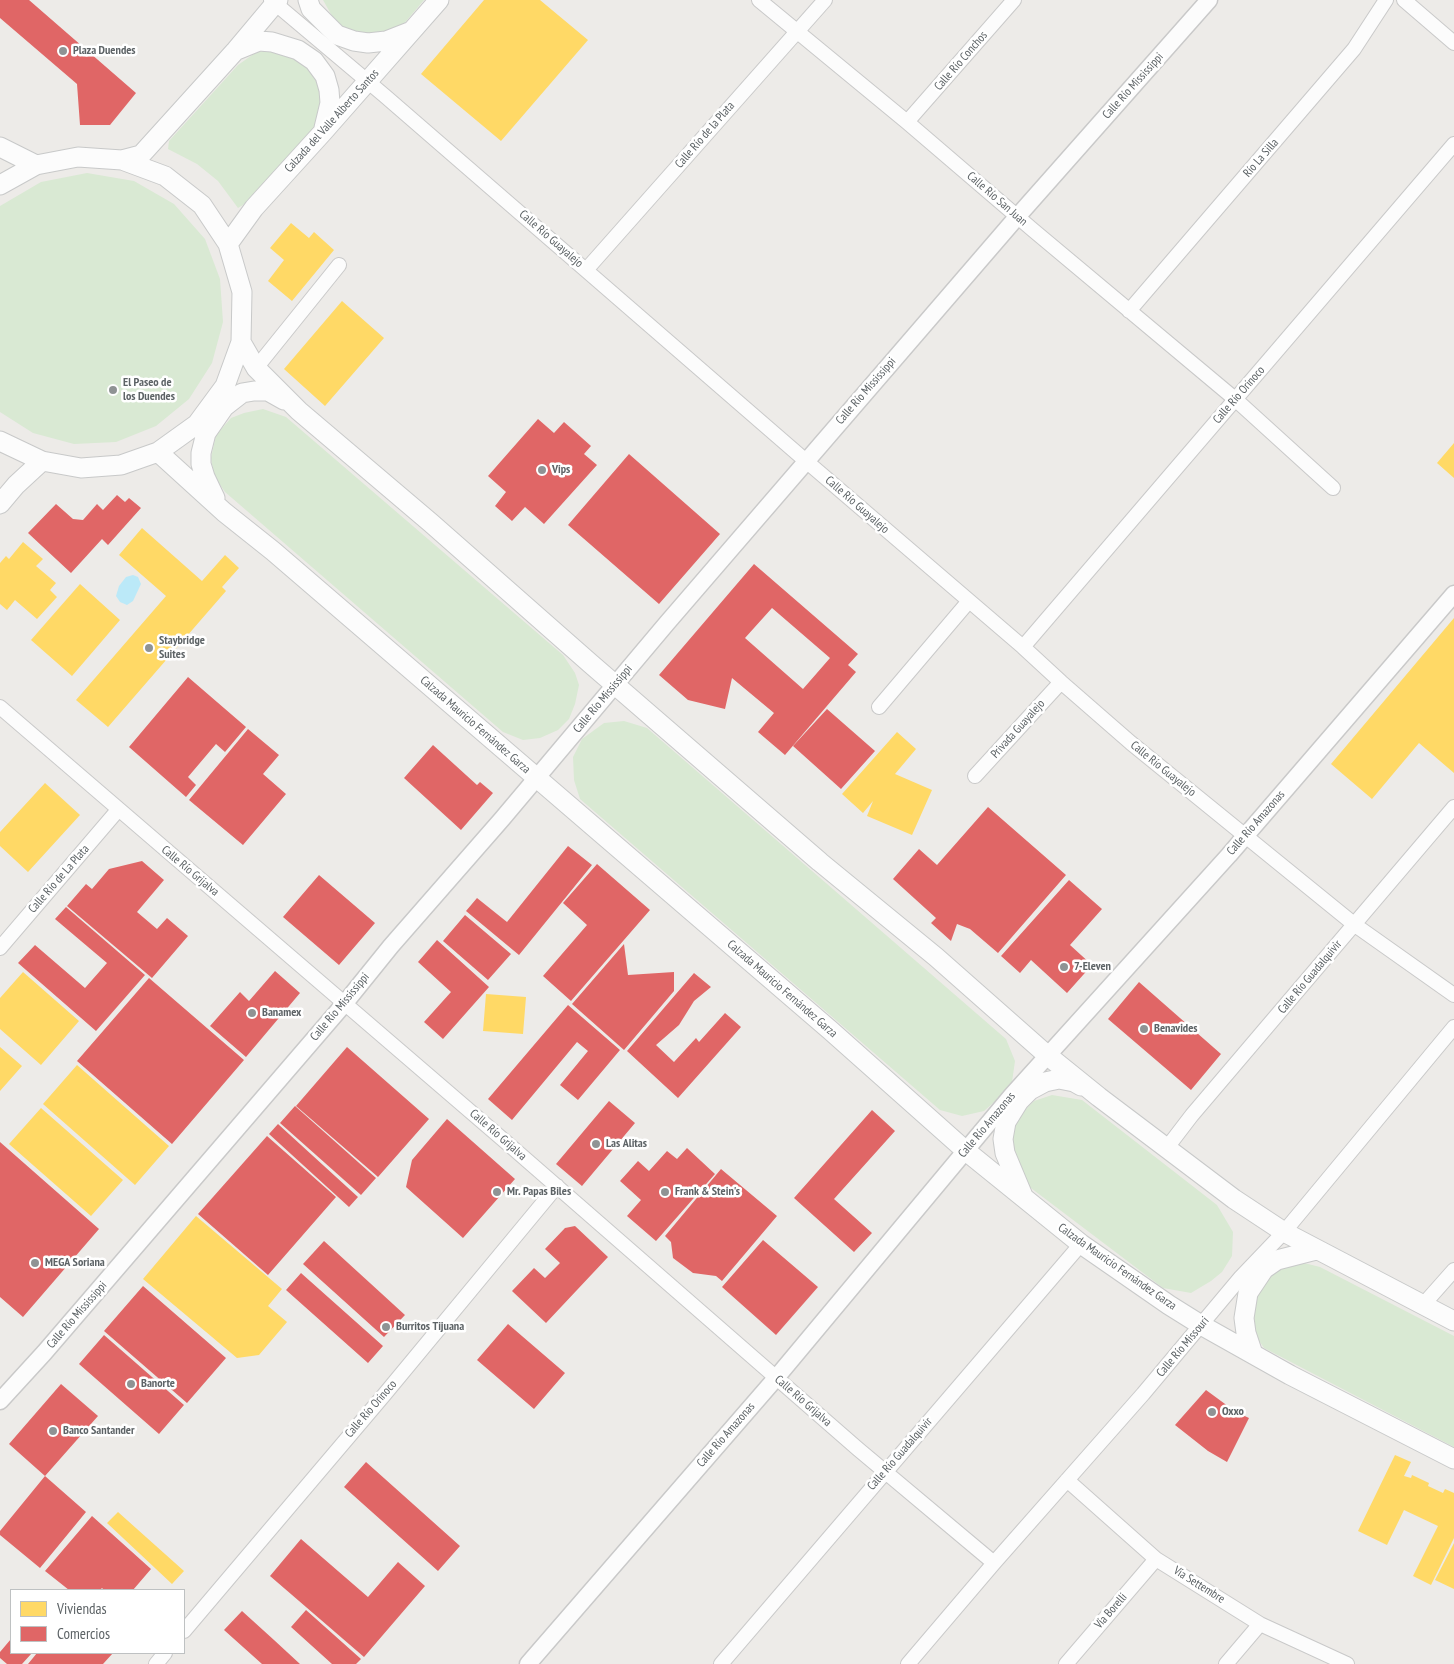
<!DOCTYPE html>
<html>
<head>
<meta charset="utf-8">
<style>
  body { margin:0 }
  #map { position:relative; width:1454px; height:1664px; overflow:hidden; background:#edebe8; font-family:"PT Sans Narrow",sans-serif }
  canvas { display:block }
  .legend { position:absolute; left:10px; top:1589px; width:175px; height:65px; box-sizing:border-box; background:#fff; border:1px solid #bec1c2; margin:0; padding:6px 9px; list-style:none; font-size:15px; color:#5d6366 }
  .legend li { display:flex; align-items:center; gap:10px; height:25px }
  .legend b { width:25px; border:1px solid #bec1c2 }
</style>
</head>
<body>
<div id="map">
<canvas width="1454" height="1664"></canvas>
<ul class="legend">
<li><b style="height:14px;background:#ffd966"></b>Viviendas</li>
<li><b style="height:14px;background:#e06666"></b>Comercios</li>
</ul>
</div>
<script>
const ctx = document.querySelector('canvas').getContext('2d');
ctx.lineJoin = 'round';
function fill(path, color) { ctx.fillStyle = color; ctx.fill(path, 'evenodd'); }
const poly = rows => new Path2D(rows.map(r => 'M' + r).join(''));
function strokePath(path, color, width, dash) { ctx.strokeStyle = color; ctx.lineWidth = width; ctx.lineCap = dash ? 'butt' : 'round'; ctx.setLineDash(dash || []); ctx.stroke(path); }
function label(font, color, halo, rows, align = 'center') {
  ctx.font = font + ' "PT Sans Narrow",sans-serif'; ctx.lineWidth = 5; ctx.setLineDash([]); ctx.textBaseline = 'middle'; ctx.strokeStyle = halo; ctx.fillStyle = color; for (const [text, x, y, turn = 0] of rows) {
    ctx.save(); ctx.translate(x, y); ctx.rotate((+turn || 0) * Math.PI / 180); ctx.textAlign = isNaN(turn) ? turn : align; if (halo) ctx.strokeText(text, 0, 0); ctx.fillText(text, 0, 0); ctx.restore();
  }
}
fill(poly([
  [323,0,424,0,402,26,382,36,358,36,336,23],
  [275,48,302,55,326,87,319,123,243,205,238,208,218,181,197,164,168,149,169,141,238,65,255,53],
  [87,173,134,181,174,204,205,239,220,279,223,322,212,363,189,399,156,426,116,442,74,444,33,433,0,412,0,206,41,182],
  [263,409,286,417,563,655,575,673,579,685,575,704,569,719,558,730,540,738,523,740,503,732,225,492,214,476,211,458,216,435,231,418,244,413],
  [624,721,647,728,1006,1039,1015,1061,1012,1082,999,1098,984,1111,962,1116,940,1110,580,799,574,780,573,757,582,739,604,723],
  [1052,1095,1082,1100,1217,1205,1233,1232,1232,1256,1222,1272,1211,1281,1191,1293,1163,1288,1019,1179,1006,1142,1016,1118,1034,1101],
  [1296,1261,1320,1267,1454,1336,1454,1447,1264,1348,1249,1326,1259,1281,1273,1267]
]), '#d9e9d3');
fill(poly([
  [133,575,138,577,141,584,133,601,127,605,120,602,116,596,119,586,126,577]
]), '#bbe9f8');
fill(poly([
  [484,0,540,0,588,40,501,141,421,74],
  [291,223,309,238,314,232,334,250,292,301,268,281,284,260,270,248],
  [342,301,384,338,325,406,284,369],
  [1454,443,1454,478,1437,463],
  [142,528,202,581,225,555,239,568,222,587,226,591,108,727,76,700,166,596,119,555],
  [23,542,43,559,36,566,56,583,50,590,57,597,37,619,15,600,7,610,0,604,0,563,6,556,9,559],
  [80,584,120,620,72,676,31,640],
  [1454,618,1454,773,1419,743,1372,799,1331,764],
  [897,732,916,749,895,774,932,790,912,835,867,816,873,801,863,813,842,794],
  [45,783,80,815,28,872,0,846,0,832],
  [23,972,79,1021,41,1065,0,1029,0,998],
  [486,994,526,997,523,1034,483,1031],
  [0,1047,22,1066,0,1091],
  [77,1065,169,1146,135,1185,43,1104],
  [41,1108,123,1180,91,1216,9,1144],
  [196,1216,282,1289,268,1306,287,1322,259,1355,237,1358,143,1279],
  [1395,1455,1411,1462,1404,1476,1411,1478,1412,1475,1429,1483,1428,1486,1443,1493,1445,1489,1454,1493,1454,1538,1431,1585,1413,1576,1438,1526,1404,1510,1387,1545,1358,1531],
  [118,1512,184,1571,172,1584,107,1523],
  [1454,1543,1454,1589,1435,1580]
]), '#ffd966');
fill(poly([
  [0,0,29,0,136,93,110,125,80,125,77,84,0,18],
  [538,419,554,433,564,422,591,446,584,454,597,465,544,524,525,507,512,521,495,506,506,492,488,476],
  [629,454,720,534,659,604,568,525],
  [117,495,125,502,129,498,141,508,108,545,102,539,71,573,28,533,56,504,73,519,83,520,97,504,103,510],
  [754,564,858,654,848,665,856,672,785,755,758,732,774,713,732,678,725,709,688,700,659,675],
  [772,608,830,658,803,689,745,638],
  [188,677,246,727,225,752,216,744,188,777,196,785,186,797,129,747],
  [827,709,875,751,841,789,793,746],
  [248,729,279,755,263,774,286,794,243,845,189,800],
  [433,745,477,785,480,782,493,793,461,830,404,778],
  [988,807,1066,875,998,953,970,929,957,924,951,941,931,923,936,918,893,879,919,849,937,865],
  [568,846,592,865,519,955,466,911,477,898,507,922],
  [142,861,164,880,137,912,157,929,167,918,188,936,152,978,67,906,86,884,92,889,109,869],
  [597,864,650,910,571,1001,543,976,587,925,563,903],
  [319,875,375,923,339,965,283,917],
  [1069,880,1102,909,1070,945,1092,965,1067,993,1031,960,1020,973,1001,956],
  [66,907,145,975,96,1031,18,963,35,945,85,988,107,963,55,919],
  [465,915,511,954,488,980,443,941],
  [437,940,489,987,443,1039,424,1022,451,992,418,962],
  [624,944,628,975,674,972,674,991,624,1050,572,1004],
  [275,971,300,993,246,1057,210,1026,240,992,249,1001],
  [694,973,711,987,694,1001,679,1025,656,1045,674,1062,696,1038,699,1042,725,1013,741,1027,678,1098,627,1051],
  [149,978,244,1060,172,1144,77,1061],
  [1139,982,1221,1054,1191,1090,1108,1019],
  [568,1005,620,1050,578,1100,560,1085,588,1051,577,1042,512,1120,488,1099],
  [347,1047,429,1119,378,1177,296,1106],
  [609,1101,635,1123,582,1186,556,1164],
  [295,1106,376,1178,361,1195,280,1123],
  [872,1110,895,1131,834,1199,872,1233,854,1252,794,1198],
  [447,1119,515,1179,463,1238,406,1187,412,1160],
  [278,1124,358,1197,349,1207,269,1134],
  [267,1136,336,1197,268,1275,198,1214],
  [0,1142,99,1229,23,1317,0,1297],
  [687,1148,715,1174,656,1241,627,1216,641,1200,620,1181,638,1161,649,1171,667,1151,677,1159],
  [721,1169,777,1216,722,1281,716,1276,693,1273,673,1258,671,1242,665,1236],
  [575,1226,608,1257,546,1323,512,1291,534,1268,545,1278,560,1263,545,1249,565,1228],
  [763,1240,818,1287,776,1335,722,1287],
  [324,1241,405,1315,384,1337,303,1264],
  [301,1273,383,1346,368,1363,286,1290],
  [143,1286,226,1358,187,1403,104,1331],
  [508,1324,565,1373,534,1409,477,1360],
  [104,1335,184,1405,159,1434,79,1364],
  [61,1384,98,1416,45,1476,9,1444],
  [1206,1390,1236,1412,1249,1418,1227,1462,1208,1451,1175,1425],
  [366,1462,460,1546,438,1571,344,1487],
  [45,1476,86,1512,40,1568,0,1535,0,1531],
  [92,1516,151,1569,133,1590,104,1590,102,1588,100,1590,69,1590,45,1571],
  [301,1539,368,1597,398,1562,425,1586,364,1657,270,1576],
  [306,1610,361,1659,356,1664,332,1664,291,1627],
  [242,1611,274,1640,300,1664,262,1664,224,1630],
  [11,1639,11,1653,32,1653,22,1664,7,1664,0,1658,0,1652],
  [37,1653,113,1653,103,1664,28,1664]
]), '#e06666');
const minor = poly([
  [271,0,385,96,806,461,1023,647,1061,682,1131,743,1355,925,1454,995],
  [759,0,907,122,1033,230,1235,399,1333,488],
  [1404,0,1454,43],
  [907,122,1014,0],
  [586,270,825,0],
  [1129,311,1354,49,1386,0],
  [256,368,339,265],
  [1023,647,1454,144],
  [0,707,514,1149,858,1449,994,1563],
  [879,707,969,601],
  [975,776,1061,682],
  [0,948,118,810],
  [1166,1149,1192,1115,1454,807],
  [1423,1305,1454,1270],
  [1067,1480,1156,1559,1260,1624,1347,1664],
  [184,1631,384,1395,557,1186],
  [156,1664,165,1653],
  [721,1664,1081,1244],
  [908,1664,994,1563,1143,1394,1241,1277,1284,1232,1454,1027],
  [1066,1664,1156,1559],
  [1226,1664,1260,1624]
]);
const tertiary = poly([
  [0,1401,44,1353,345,1003,391,946,502,819,667,623,1017,217,1209,0],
  [528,1664,776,1378,1012,1095,1229,855,1454,594]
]);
const secondary = poly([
  [308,0,311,9,337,35,354,41,368,43,386,41,409,32],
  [237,50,259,41,272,42,298,50,314,61,325,76,329,90,330,103,324,128],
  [0,147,36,165],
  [122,160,141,155,236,50,278,0],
  [0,185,36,165,78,157,122,160,165,176,202,205,228,244,242,292,241,342,225,386,197,424,158,452,121,465,81,468,42,461,0,441],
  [228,244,254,208,323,132,439,0],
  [241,342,256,368,299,411,431,523,591,664,820,862,936,957,1047,1055,1099,1097,1234,1199,1284,1232,1454,1321],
  [158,452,224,512,273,551,830,1030,966,1151,1081,1244,1169,1305,1201,1325,1290,1375,1454,1459],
  [215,498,205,477,201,464,201,453,206,433,224,407,242,393,254,391,268,391,284,400],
  [0,504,16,485,42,461],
  [1023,1196,1005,1153,1003,1139,1006,1122,1019,1101,1030,1090,1045,1082,1059,1079,1074,1082,1081,1086],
  [1253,1354,1246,1333,1244,1318,1248,1293,1264,1269,1277,1260,1316,1250]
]);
strokePath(minor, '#c9c9c9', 16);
strokePath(tertiary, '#c9c9c9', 19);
strokePath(secondary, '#c8c9c9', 21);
strokePath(minor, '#fcfcfc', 14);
strokePath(tertiary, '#fcfcfc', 16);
strokePath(secondary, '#fcfcfc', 19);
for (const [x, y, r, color] of [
  [63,51,5,"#8f9394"],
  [113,390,5,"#8f9394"],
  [542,470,5,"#8f9394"],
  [149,648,5,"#8f9394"],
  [1064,967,5,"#8f9394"],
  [252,1013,5,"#8f9394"],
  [1144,1029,5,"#8f9394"],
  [596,1144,5,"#8f9394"],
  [497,1192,5,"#8f9394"],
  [665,1192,5,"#8f9394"],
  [35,1263,5,"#8f9394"],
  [386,1327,5,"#8f9394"],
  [131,1384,5,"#8f9394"],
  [1212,1412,5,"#8f9394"],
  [53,1431,5,"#8f9394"]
]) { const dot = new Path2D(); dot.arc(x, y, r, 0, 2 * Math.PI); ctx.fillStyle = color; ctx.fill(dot); strokePath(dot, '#fff', 2); }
label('bold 12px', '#5d6366', '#fff', [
  ["Plaza Duendes",73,51],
  ["El Paseo de",123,383],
  ["los Duendes",123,397],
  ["Vips",552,470],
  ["Staybridge",159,641],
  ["Suites",159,655],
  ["7-Eleven",1074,967],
  ["Banamex",262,1013],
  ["Benavides",1154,1029],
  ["Las Alitas",606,1144],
  ["Mr. Papas Biles",507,1192],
  ["Frank & Stein's",675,1192],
  ["MEGA Soriana",45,1263],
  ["Burritos Tijuana",396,1327],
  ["Banorte",141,1384],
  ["Oxxo",1222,1412],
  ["Banco Santander",63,1431]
], 'left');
label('12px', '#5d6366', '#fff', [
  ["Calle Río Conchos",961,61,-49],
  ["Calle Río Mississippi",1133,86,-48],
  ["Calzada del Valle Alberto Santos",332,121,-48],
  ["Calle Río de la Plata",705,135,-49],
  ["Río La Silla",1261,158,-49],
  ["Calle Río San Juan",997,199,41],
  ["Calle Río Guayalejo",551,239,41],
  ["Calle Río Mississippi",866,391,-49],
  ["Calle Río Orinoco",1239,395,-49],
  ["Calle Río Guayalejo",857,505,41],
  ["Calle Río Mississippi",603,699,-50],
  ["Calzada Mauricio Fernández Garza",475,725,41],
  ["Privada Guayalejo",1018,729,-48],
  ["Calle Río Guayalejo",1163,769,39],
  ["Calle Río Amazonas",1256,823,-49],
  ["Calle Río Grijalva",190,871,40],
  ["Calle Río de La Plata",59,879,-49],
  ["Calle Río Guadalquivir",1310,977,-50],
  ["Calzada Mauricio Fernández Garza",782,989,41],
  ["Calle Río Mississippi",340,1007,-50],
  ["Calle Río Amazonas",987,1125,-50],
  ["Calle Río Grijalva",498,1135,41],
  ["Calzada Mauricio Fernández Garza",1117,1267,35],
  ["Calle Río Mississippi",77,1315,-49],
  ["Calle Río Missouri",1183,1347,-50],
  ["Calle Río Grijalva",803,1401,41],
  ["Calle Río Orinoco",371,1409,-49],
  ["Calle Río Amazonas",726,1435,-49],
  ["Calle Río Guadalquivir",900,1454,-49],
  ["Vía Settembre",1199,1585,32],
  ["Vía Borelli",1111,1611,-49]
]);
</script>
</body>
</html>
